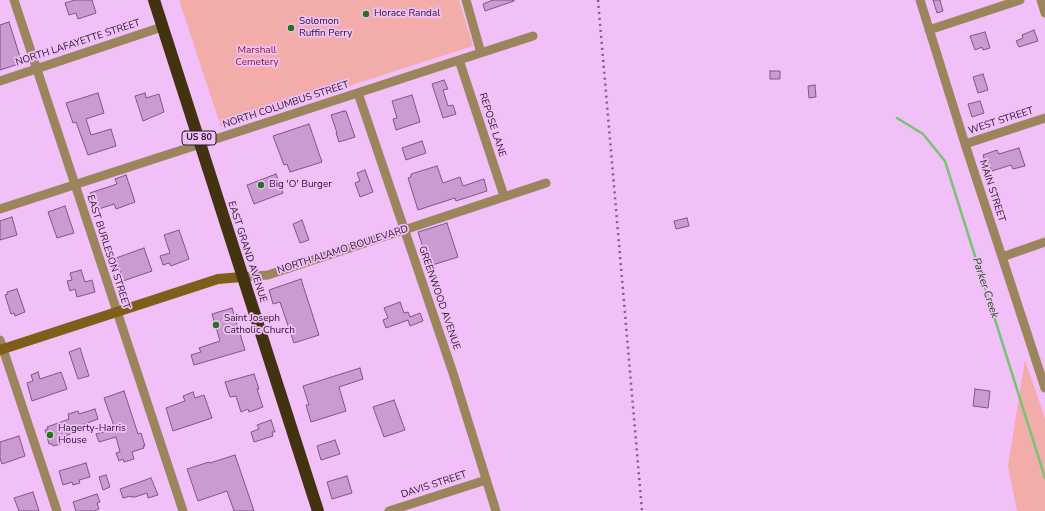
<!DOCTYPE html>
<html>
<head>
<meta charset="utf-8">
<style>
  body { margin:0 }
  canvas { display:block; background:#f1c0f8 }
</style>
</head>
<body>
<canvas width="1045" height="511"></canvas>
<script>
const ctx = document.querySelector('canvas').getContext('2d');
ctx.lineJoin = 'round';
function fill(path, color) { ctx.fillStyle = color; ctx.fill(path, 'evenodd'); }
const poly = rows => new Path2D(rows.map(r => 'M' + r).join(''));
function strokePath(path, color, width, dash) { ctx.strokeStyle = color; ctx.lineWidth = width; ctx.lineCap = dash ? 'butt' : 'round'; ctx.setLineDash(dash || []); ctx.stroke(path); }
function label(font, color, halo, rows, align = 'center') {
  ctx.font = font + ' "Nunito Sans",sans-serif'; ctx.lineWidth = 3.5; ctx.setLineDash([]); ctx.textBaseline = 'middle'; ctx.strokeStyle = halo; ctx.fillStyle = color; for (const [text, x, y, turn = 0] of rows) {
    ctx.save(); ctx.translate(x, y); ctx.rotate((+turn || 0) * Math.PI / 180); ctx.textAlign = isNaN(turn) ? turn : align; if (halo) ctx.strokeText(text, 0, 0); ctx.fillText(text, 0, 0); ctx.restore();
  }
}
fill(poly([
  [179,0,459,0,473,46,221,127],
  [1025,360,1045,418,1045,511,1017,511,1008,466]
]), '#f2aca9');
strokePath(poly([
  [897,118,923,134,945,161,1045,478]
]), '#79c371', 2.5);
const building = poly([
  [75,0,92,0,96,13,78,19,76,13,69,15,65,3,75,0],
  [493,0,514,0,514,1,485,11,483,4,493,0],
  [933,0,940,0,943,11,937,13,933,0],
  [9,22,22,63,0,70,0,25,9,22],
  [1034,30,1038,41,1019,47,1016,41,1023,38,1022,35,1034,30],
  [985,32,990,48,983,50,982,47,975,50,970,36,985,32],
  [770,71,780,71,780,79,770,79,770,71],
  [983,74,988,90,978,93,973,77,983,74],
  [444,80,448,89,443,90,448,106,453,105,456,114,443,118,432,84,444,80],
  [815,85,816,97,809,98,808,86,815,85],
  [98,93,104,113,86,119,91,135,111,129,116,146,88,155,76,122,73,123,66,103,98,93],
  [145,93,146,98,159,94,164,112,143,121,135,96,145,93],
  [412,95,420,122,396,130,393,119,397,118,392,101,412,95],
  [980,101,984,113,972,117,968,104,980,101],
  [344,111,346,111,355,137,339,142,336,133,337,133,331,115,344,111],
  [309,124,322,162,290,172,287,164,284,165,273,136,309,124],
  [422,141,426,153,406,160,402,148,422,141],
  [1019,148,1025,166,1013,169,1011,165,992,171,990,167,987,168,983,155,997,150,999,154,1019,148],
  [437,166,443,183,460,177,463,186,484,179,487,191,456,201,455,198,418,210,408,178,411,177,411,174,437,166],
  [365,170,373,192,360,197,355,183,360,181,357,173,365,170],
  [276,174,283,193,254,204,247,185,276,174],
  [126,175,135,202,116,209,114,204,96,210,90,193,117,184,115,179,126,175],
  [65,206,74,233,57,238,48,212,65,206],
  [12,217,17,235,0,240,0,221,12,217],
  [687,218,689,226,676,229,674,221,687,218],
  [302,220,309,240,300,243,293,224,302,220],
  [447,223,458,257,429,266,418,232,447,223],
  [179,230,189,259,171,266,169,263,163,265,160,256,170,253,164,235,179,230],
  [144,248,152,271,123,281,116,258,144,248],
  [81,270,85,282,92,280,95,292,77,297,75,289,70,291,67,281,72,280,70,273,81,270],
  [301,279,319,335,294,343,280,302,273,304,269,290,301,279],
  [17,289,25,312,15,316,14,313,11,314,5,295,8,294,7,292,17,289],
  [400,302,404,313,408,312,410,317,420,313,423,321,410,326,408,320,386,328,383,320,388,318,384,308,400,302],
  [232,308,245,350,194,365,191,355,201,352,199,348,220,341,212,314,232,308],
  [80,348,89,376,78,379,69,352,80,348],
  [360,368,363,379,339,387,346,411,311,422,306,405,309,405,303,386,360,368],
  [38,372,40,379,61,372,67,389,32,401,27,383,33,381,31,375,38,372],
  [254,374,259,389,257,389,263,407,249,412,248,409,241,412,236,396,230,397,225,382,254,374],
  [975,389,990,391,988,408,973,406,975,389],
  [124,391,138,434,141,433,145,446,143,446,144,448,132,452,134,459,124,462,123,459,119,461,116,453,120,452,116,437,99,442,96,434,115,429,104,398,124,391],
  [193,392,195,398,204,395,212,418,173,431,166,408,185,401,183,396,193,392],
  [394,400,405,430,384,437,373,407,394,400],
  [95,409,98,419,82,425,84,429,59,438,61,444,53,446,52,444,49,444,45,430,48,429,47,427,69,419,68,414,78,411,79,414,95,409],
  [271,420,275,432,272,432,273,436,254,442,251,432,259,429,257,425,271,420],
  [19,436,25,456,2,464,0,458,0,442,19,436],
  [335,440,340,454,321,460,317,446,335,440],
  [235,455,254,511,234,511,227,491,198,501,187,469,209,462,210,463,235,455],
  [86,463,90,477,79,480,80,483,73,485,72,482,63,485,59,471,86,463],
  [106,475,110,487,103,490,99,477,106,475],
  [347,476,352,493,332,499,327,482,347,476],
  [151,478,158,495,148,498,147,493,135,497,131,497,131,496,123,498,120,489,151,478],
  [33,492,39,511,19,511,14,498,33,492],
  [97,494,100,502,97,503,99,509,94,511,76,511,73,502,97,494]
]);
fill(building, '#ca9bd1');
strokePath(building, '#805587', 1);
strokePath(poly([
  [14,0,183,511],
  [466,0,481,53],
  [920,0,965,144,1045,388],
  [1041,0,1045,13],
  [929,30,1020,0],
  [459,60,504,196],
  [0,81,162,27],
  [358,93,453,373,496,511],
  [965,144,1045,118],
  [0,209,533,36],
  [1002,257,1045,242],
  [242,277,268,275,546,183],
  [0,340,57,511],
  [389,511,486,480]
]), '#9b855d', 9);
strokePath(poly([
  [0,350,218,279,242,277]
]), '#7e5e18', 10);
strokePath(poly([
  [154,0,318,511]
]), '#433210', 12);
strokePath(poly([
  [598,0,642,511]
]), '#7d5e82', 2.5, [2, 4]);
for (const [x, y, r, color] of [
  [366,14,4,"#23731c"],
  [291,28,4,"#23731c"],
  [261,185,4,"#23731c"],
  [216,325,4,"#23731c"],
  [50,435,4,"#23731c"]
]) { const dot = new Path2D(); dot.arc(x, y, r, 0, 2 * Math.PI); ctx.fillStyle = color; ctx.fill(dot); strokePath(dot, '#f1c0f8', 1.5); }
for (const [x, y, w] of [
  [199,138,34]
]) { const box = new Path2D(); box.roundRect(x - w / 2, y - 7, w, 14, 3); ctx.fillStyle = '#f1c0f8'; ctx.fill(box); strokePath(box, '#28162b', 1); }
label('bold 9px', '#28162b', null, [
  ["US 80",199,138]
]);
label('10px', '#28162b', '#f1c0f8', [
  ["Horace Randal",374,14],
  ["Solomon",299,22],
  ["Ruffin Perry",299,34],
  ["Big 'O' Burger",269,185],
  ["Saint Joseph",224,319],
  ["Catholic Church",224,331],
  ["Hagerty-Harris",58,429],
  ["House",58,441]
], 'left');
label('10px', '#28162b', '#f1c0f8', [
  ["NORTH LAFAYETTE STREET",78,43,-18],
  ["NORTH COLUMBUS STREET",286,105,-18],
  ["WEST STREET",1001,121,-18],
  ["REPOSE LANE",492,125,72],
  ["MAIN STREET",992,191,72],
  ["NORTH ALAMO BOULEVARD",343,250,-18],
  ["EAST BURLESON STREET",108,252,72],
  ["EAST GRAND AVENUE",247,252,72],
  ["GREENWOOD AVENUE",439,298,71],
  ["DAVIS STREET",434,485,-18]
]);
label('10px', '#821f26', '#f1c0f8', [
  ["Marshall",257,51],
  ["Cemetery",257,63]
]);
label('italic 11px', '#194b15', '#f1c0f8', [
  ["Parker Creek",985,288,72]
]);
</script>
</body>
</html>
